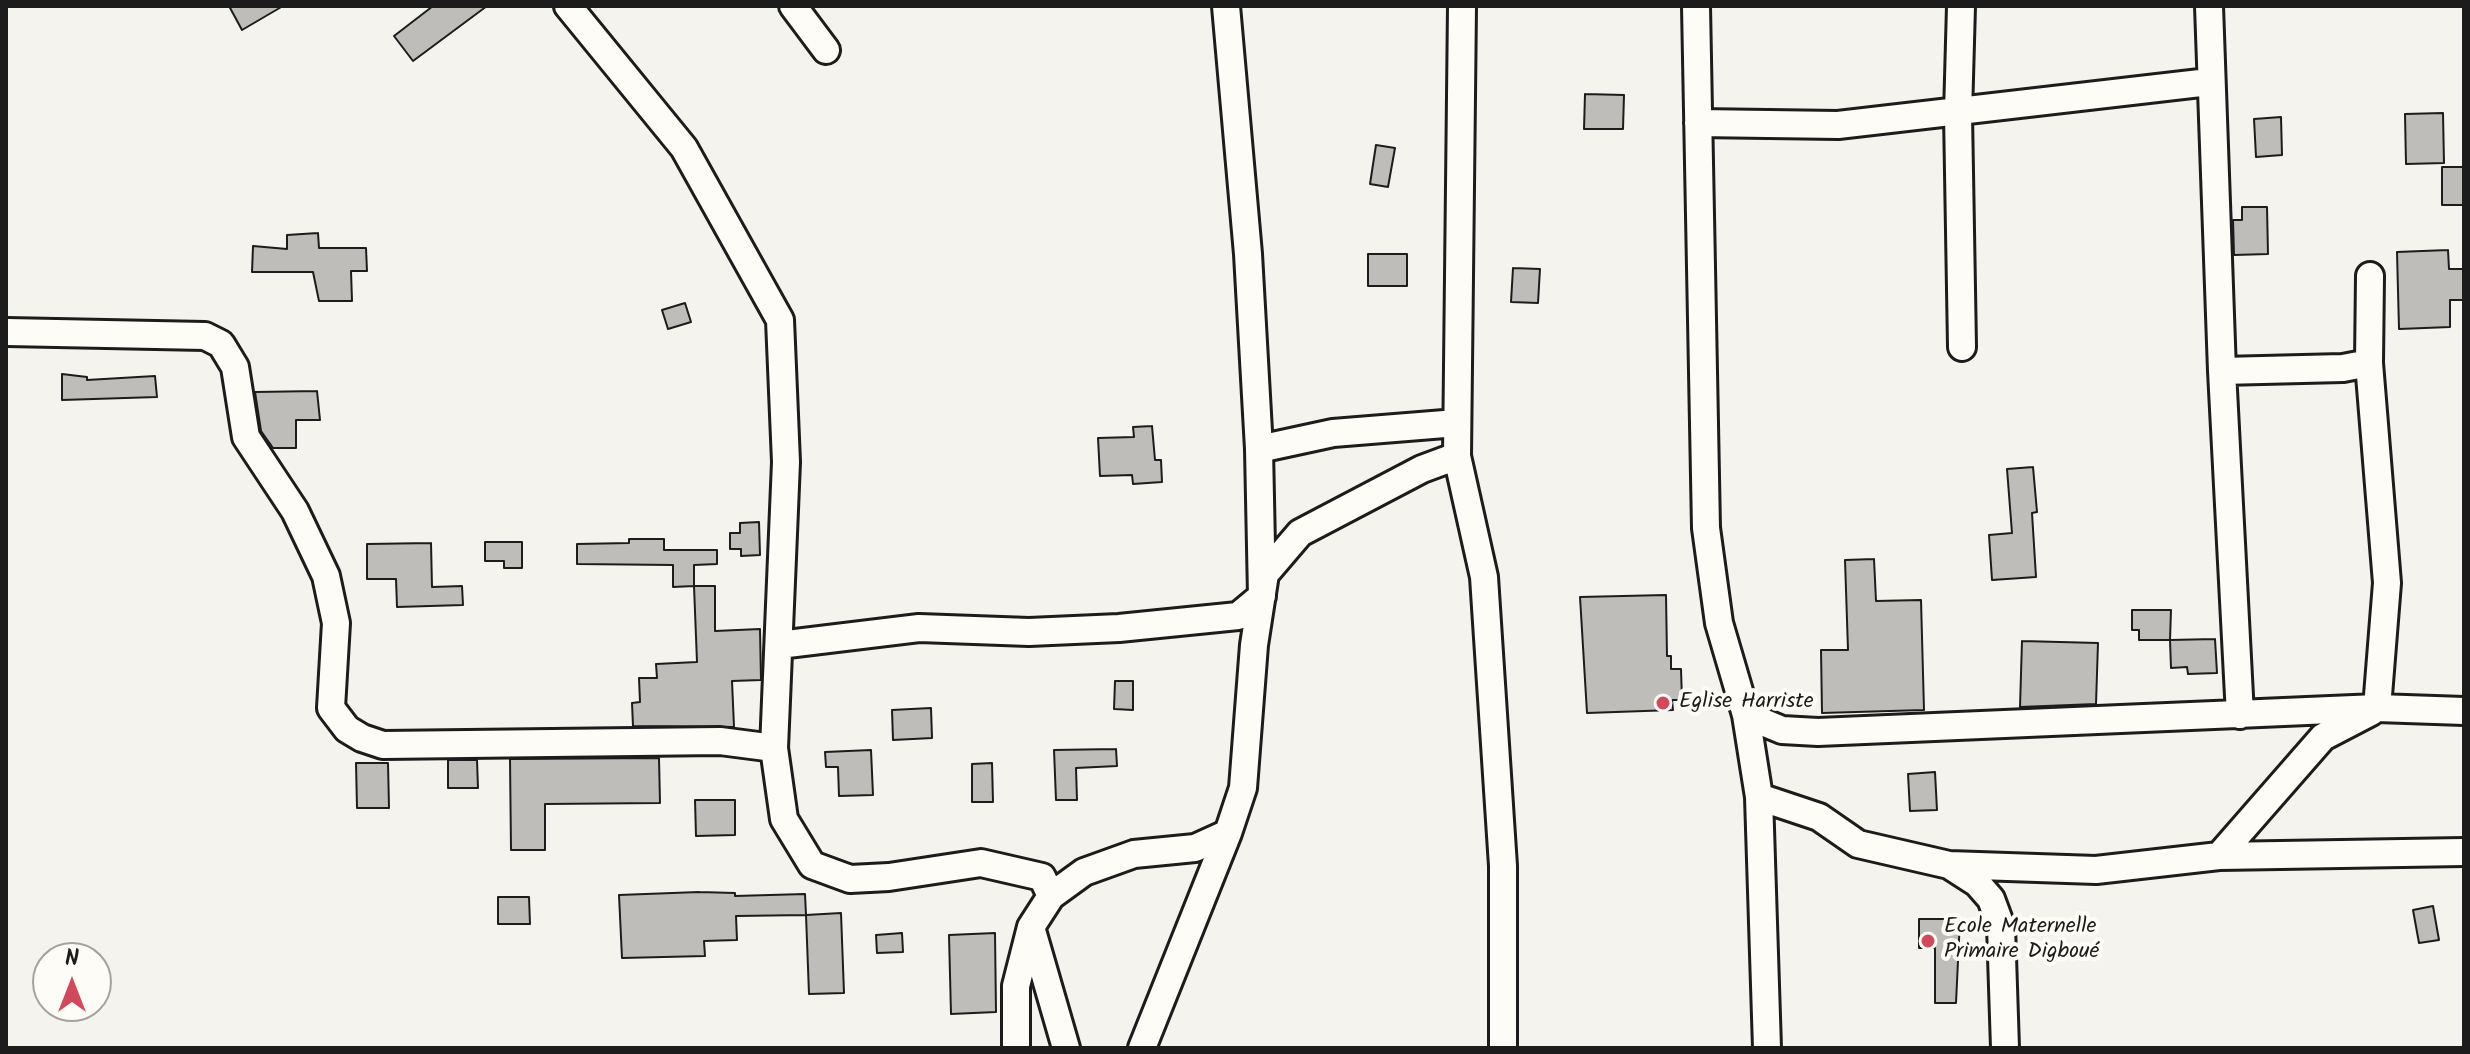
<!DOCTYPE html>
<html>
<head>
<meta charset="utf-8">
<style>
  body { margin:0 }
  #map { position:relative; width:2470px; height:1054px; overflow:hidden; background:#f4f3ee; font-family:Kalam,sans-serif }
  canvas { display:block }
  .frame { position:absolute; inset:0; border:8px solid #1c1c1c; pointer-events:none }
  .north { position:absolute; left:32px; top:942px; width:80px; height:80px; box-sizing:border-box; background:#fdfcf7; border:2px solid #a3a29f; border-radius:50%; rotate:0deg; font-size:22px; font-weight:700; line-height:32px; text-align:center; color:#1c1c1c }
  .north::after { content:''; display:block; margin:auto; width:28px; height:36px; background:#d1495b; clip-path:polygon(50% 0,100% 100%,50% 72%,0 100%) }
</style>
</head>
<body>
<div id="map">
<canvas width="2470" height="1054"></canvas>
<div class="frame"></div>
<div class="north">N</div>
</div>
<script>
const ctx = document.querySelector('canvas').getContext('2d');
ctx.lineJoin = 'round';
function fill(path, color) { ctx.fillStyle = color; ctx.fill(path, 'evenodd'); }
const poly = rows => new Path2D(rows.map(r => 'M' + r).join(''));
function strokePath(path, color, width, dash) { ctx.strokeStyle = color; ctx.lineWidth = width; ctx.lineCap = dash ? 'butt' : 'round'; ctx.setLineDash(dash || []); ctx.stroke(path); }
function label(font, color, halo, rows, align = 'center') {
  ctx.font = font + ' Kalam,sans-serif'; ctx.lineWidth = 8; ctx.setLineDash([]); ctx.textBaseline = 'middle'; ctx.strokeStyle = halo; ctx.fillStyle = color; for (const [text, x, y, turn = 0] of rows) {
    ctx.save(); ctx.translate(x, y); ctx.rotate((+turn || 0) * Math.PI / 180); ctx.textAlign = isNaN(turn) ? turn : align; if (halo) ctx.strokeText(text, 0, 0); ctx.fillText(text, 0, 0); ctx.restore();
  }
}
const building = poly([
  [229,6,283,6,242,30,229,6],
  [433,6,487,6,413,61,394,36,433,6],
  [1585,94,1624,95,1623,129,1584,129,1585,94],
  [2443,113,2444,163,2406,164,2405,114,2443,113],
  [2281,117,2282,155,2256,157,2254,119,2281,117],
  [1376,145,1395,148,1388,187,1370,184,1376,145],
  [2442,167,2464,167,2464,205,2442,205,2442,167],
  [2242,207,2267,207,2268,254,2234,255,2233,220,2242,220,2242,207],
  [318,233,319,248,366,248,367,271,351,271,352,301,319,301,313,272,252,272,253,246,287,249,287,235,318,233],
  [2448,250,2449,269,2464,269,2464,300,2450,300,2450,327,2399,329,2397,252,2448,250],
  [1368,254,1407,254,1407,286,1368,286,1368,254],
  [1513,268,1540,269,1538,303,1511,302,1513,268],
  [685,303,691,322,668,329,662,310,685,303],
  [62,374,87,377,87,380,155,376,157,397,62,400,62,374],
  [317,391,320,420,296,420,296,448,273,448,261,431,255,392,317,391],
  [1152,426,1155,460,1161,460,1162,482,1133,484,1132,475,1100,476,1098,438,1134,437,1133,427,1152,426],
  [2033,467,2037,512,2032,513,2036,577,1992,580,1989,535,2012,533,2007,469,2033,467],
  [759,522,760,555,741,556,741,549,730,549,730,533,740,533,740,523,759,522],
  [629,539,664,539,664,550,717,550,717,564,694,565,694,586,673,587,673,565,577,564,577,544,629,543,629,539],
  [485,542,522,542,522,568,504,568,504,561,485,561,485,542],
  [431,543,432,587,462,586,463,605,397,607,396,579,367,579,367,544,431,543],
  [1874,559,1876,601,1921,600,1924,710,1822,713,1821,650,1848,650,1845,560,1874,559],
  [694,586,715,586,715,631,760,629,761,680,732,681,734,727,633,726,632,703,640,702,639,678,657,678,656,664,697,662,694,586],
  [1666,595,1667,656,1671,656,1671,669,1681,669,1682,700,1672,700,1673,710,1587,713,1580,597,1666,595],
  [2132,610,2171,610,2170,640,2139,640,2139,630,2132,630,2132,610],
  [2215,639,2217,673,2188,674,2187,667,2171,668,2170,640,2215,639],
  [2022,641,2098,643,2096,704,2020,707,2022,641],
  [1115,681,1133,681,1133,710,1114,709,1115,681],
  [931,708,932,738,893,740,892,710,931,708],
  [1116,749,1117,766,1076,768,1077,800,1056,800,1054,750,1116,749],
  [871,750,873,795,839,796,838,767,826,767,825,752,871,750],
  [659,758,660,803,545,804,545,850,511,850,510,759,659,758],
  [448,760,477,760,478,788,448,788,448,760],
  [356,763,388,763,389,808,357,808,356,763],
  [992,763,993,802,972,802,972,764,992,763],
  [1935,772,1937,810,1910,811,1908,774,1935,772],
  [695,800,735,800,735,835,696,836,695,800],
  [699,892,735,893,735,896,805,894,806,915,736,916,737,940,704,941,705,956,622,958,619,895,699,892],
  [498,897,529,897,530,924,498,924,498,897],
  [2433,906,2439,940,2419,943,2413,910,2433,906],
  [841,913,844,993,809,994,806,915,841,913],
  [1919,919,1960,919,1956,1003,1935,1003,1935,948,1919,948,1919,919],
  [902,933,903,952,877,953,876,935,902,933],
  [995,933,996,1012,951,1014,949,935,995,933]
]);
fill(building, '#bebdba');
strokePath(building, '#1c1c1c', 2);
const minor = poly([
  [568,6,684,148,780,320,786,462,774,748,784,819,812,865,850,879,889,877,981,863,1042,877,1051,896],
  [793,6,826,50],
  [1462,6,1457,456,1484,577,1503,866,1503,1048],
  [1696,6,1706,528,1719,623,1746,715,1759,797,1767,1048],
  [1961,6,1958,114,1962,347],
  [2209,6,2222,371,2240,715],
  [1698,123,1838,125,2209,82],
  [2370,276,2369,363,2387,583,2377,708],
  [7,332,205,336,221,344,235,367,246,437,295,511,326,576,336,623,331,708,347,729,362,738,383,745,720,741,774,748],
  [2222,371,2343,368,2369,363],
  [1259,449,1333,433,1457,423],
  [779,645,919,628,1029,632,1119,628,1238,616,1262,596,1259,449,1248,254,1226,6],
  [1746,715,1782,730,1818,732,2377,708,2464,711],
  [1759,797,1819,817,1858,844,1949,865,2096,870,2219,856,2464,852],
  [2219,856,2323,737,2371,712],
  [1949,865,1977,883,1991,899,2001,926,2005,1048],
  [1031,927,1066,1048],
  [1016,1048,1016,986,1031,927,1051,896,1084,872,1134,854,1195,848,1228,833,1243,788,1254,645,1265,574,1300,533,1422,469,1457,456],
  [1142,1048,1228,833]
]);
strokePath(minor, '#1c1c1c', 32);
strokePath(minor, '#fdfcf7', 26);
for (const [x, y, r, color] of [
  [1663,703,8,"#d1495b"],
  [1928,941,8,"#d1495b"]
]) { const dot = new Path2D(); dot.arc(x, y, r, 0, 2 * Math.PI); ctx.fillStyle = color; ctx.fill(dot); strokePath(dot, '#fdfcf7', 3); }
label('22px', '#1c1c1c', '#fdfcf7', [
  ["Eglise Harriste",1679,703],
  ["Ecole Maternelle",1944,928],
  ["Primaire Digboué",1944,953]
], 'left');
</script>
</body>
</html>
